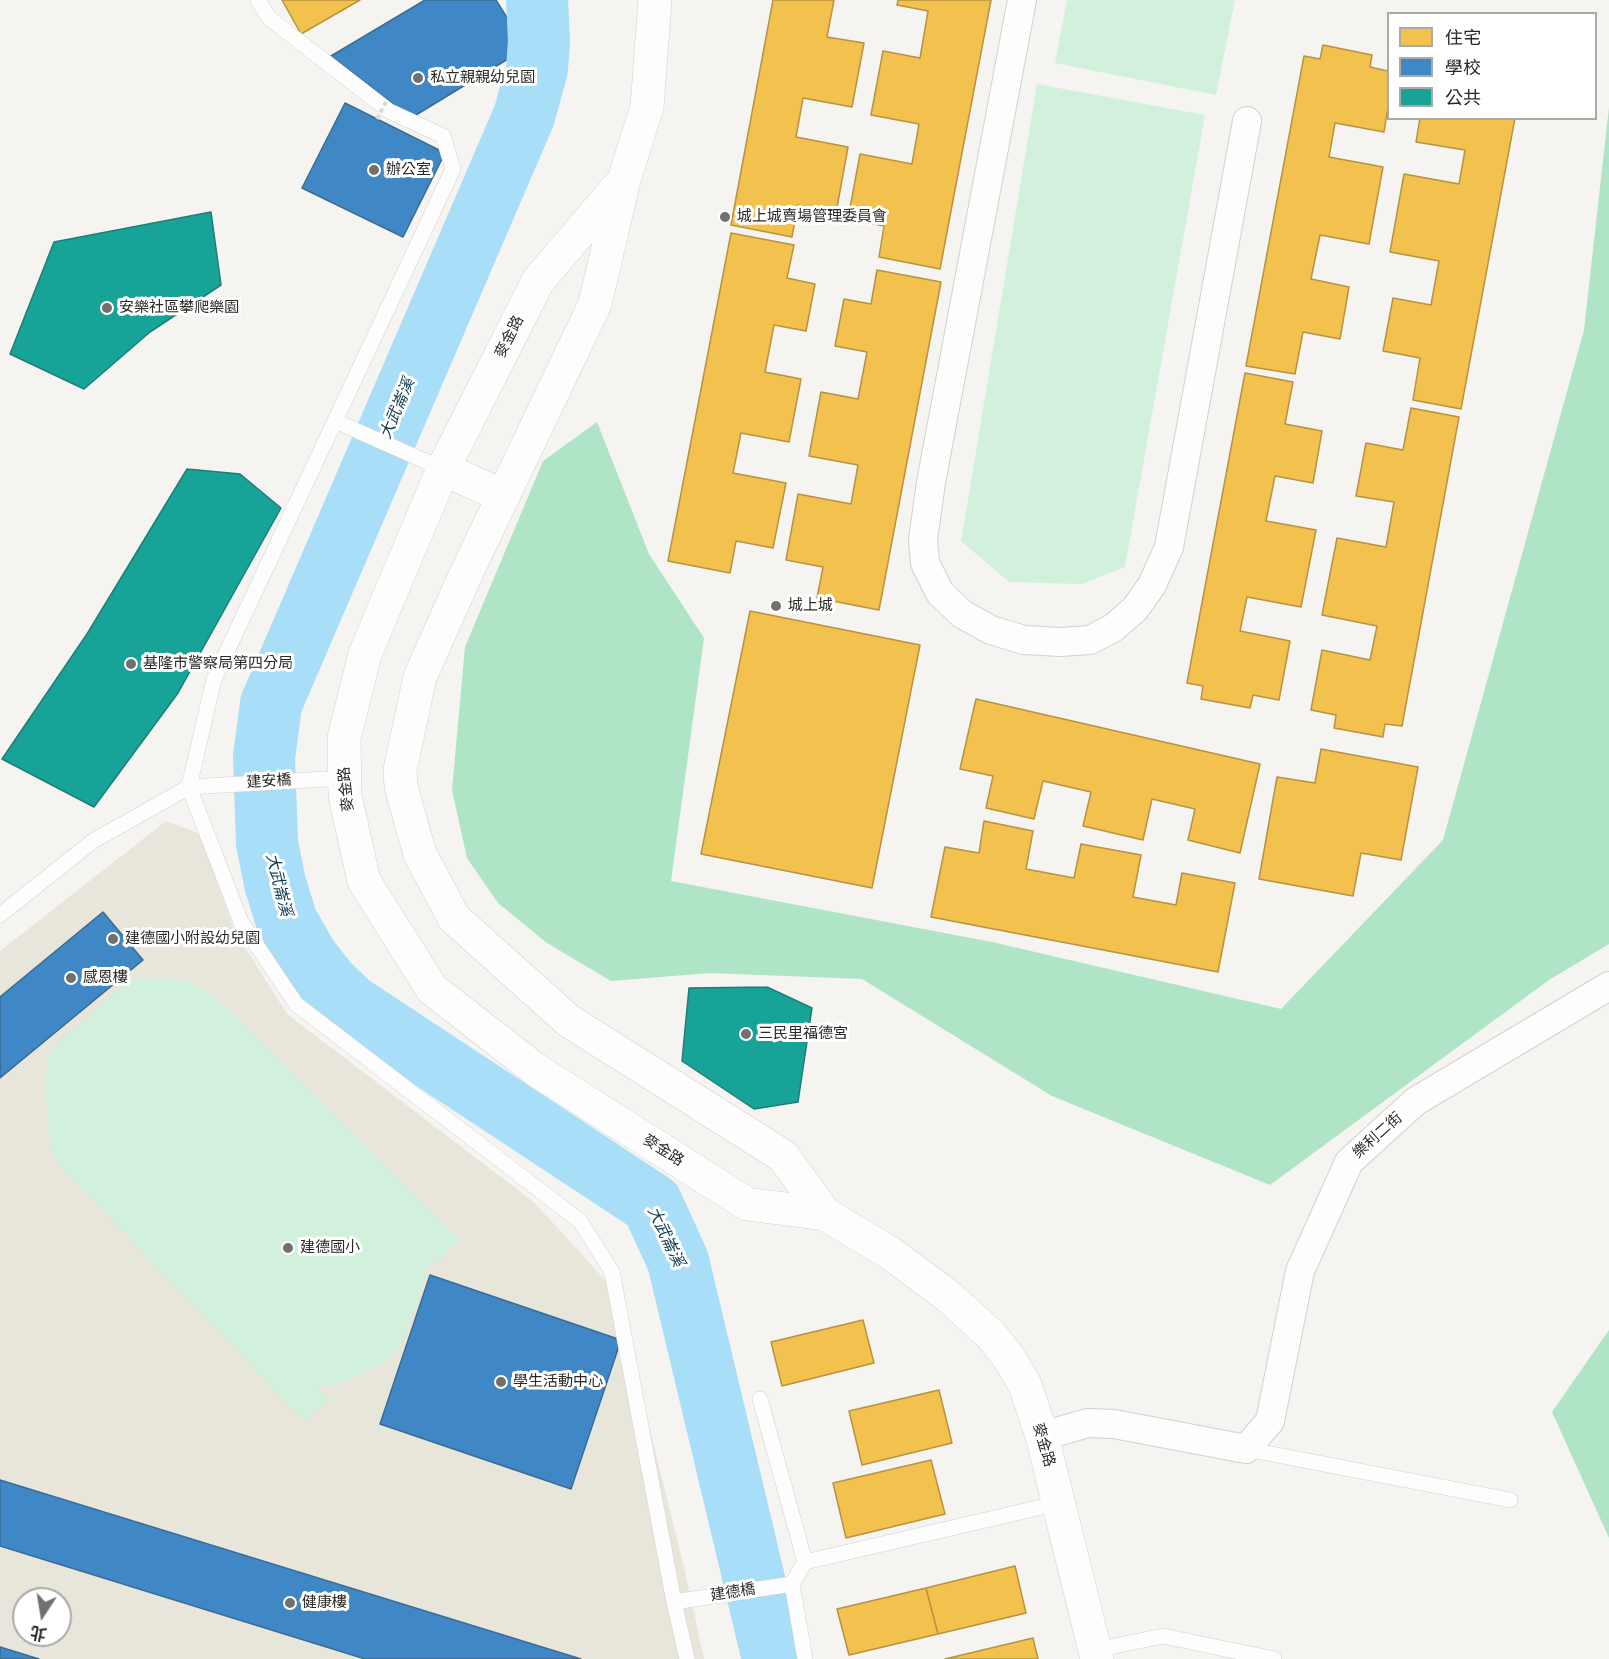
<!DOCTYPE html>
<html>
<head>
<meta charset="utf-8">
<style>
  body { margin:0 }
  #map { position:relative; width:1609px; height:1659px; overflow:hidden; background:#f5f4f0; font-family:Poppins,"Noto Sans TC",sans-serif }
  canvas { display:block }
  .legend { position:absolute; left:1387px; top:12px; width:210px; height:108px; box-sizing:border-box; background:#fff; border:2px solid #aaa9a8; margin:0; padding:8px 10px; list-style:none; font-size:18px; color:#2a2926 }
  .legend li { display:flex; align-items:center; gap:12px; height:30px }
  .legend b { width:30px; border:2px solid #aaa9a8 }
  .north { position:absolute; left:12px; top:1587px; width:60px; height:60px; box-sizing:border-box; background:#fff; border:2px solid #aaa9a8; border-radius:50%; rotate:192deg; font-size:16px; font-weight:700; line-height:24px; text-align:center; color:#2a2926 }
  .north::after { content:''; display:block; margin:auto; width:21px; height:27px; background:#71706d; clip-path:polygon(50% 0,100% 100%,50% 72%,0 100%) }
</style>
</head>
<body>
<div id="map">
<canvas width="1609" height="1659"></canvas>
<ul class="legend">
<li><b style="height:16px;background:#f2c14e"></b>住宅</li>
<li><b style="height:16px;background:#3f88c5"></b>學校</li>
<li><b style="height:16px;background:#17a398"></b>公共</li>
</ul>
<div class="north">北</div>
</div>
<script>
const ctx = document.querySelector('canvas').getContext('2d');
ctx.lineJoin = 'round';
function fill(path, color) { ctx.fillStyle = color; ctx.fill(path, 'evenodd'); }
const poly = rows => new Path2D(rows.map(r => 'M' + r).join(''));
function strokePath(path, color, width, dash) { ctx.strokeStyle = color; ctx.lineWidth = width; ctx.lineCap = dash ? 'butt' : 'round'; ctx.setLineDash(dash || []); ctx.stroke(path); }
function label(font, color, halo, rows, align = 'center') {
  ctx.font = font + ' Poppins,"Noto Sans TC",sans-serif'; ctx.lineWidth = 6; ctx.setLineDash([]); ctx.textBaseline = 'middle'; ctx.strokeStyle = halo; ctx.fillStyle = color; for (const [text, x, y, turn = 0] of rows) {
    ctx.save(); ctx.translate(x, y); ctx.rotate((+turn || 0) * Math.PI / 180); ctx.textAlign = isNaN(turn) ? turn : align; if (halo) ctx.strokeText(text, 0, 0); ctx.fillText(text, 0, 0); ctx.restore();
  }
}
fill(poly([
  [166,821,201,834,234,930,287,1014,535,1203,616,1292,686,1576,704,1659,0,1659,0,951],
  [24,1599,60,1599,60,1635,24,1635]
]), '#e8e5db');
fill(poly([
  [1067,0,1235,0,1216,95,1055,63],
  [1037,84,1205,115,1125,567,1082,584,1009,582,961,541],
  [142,978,169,979,188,982,215,997,459,1240,437,1264,430,1258,421,1294,401,1343,394,1354,379,1365,353,1378,327,1386,314,1385,329,1401,304,1421,59,1165,50,1144,45,1091,47,1062,55,1046,128,981]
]), '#d1f1dd');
fill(poly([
  [1609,107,1609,944,1549,980,1270,1185,1052,1096,862,979,710,973,611,981,547,943,498,903,467,858,452,790,465,647,543,461,597,422,649,554,704,638,671,881,992,942,1281,1009,1443,840,1584,330],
  [1609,1330,1609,1538,1552,1412]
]), '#afe4c7');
const homes = poly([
  [282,0,360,0,301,34,282,0],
  [773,0,834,0,827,37,864,43,852,107,803,98,796,137,848,147,836,213,798,205,792,237,731,225,773,0],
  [898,0,991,0,940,269,879,257,884,226,848,219,860,154,912,164,919,124,871,115,883,51,920,58,928,11,897,5,898,0],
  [1323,45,1372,55,1370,67,1388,71,1388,107,1384,132,1335,123,1329,157,1383,167,1369,244,1320,235,1311,279,1349,287,1340,339,1303,332,1295,374,1246,366,1304,56,1320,59,1323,45],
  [1420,118,1515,118,1461,409,1413,400,1420,358,1383,351,1393,298,1431,305,1439,261,1390,252,1404,174,1459,184,1465,150,1416,142,1420,118],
  [731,233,794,245,787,278,815,284,806,331,774,325,765,372,801,379,789,442,741,433,733,473,786,483,773,548,736,541,730,573,668,561,731,233],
  [877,270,941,282,879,610,817,598,823,567,786,560,798,494,851,504,858,465,809,456,821,392,858,399,867,352,835,346,844,299,871,304,877,270],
  [1245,373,1293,382,1285,424,1322,431,1313,483,1275,476,1266,521,1316,530,1301,607,1247,597,1240,631,1290,641,1279,700,1253,695,1250,708,1201,699,1203,686,1187,683,1245,373],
  [1411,408,1459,417,1402,726,1385,724,1383,737,1334,728,1336,715,1311,710,1322,650,1370,660,1377,626,1322,615,1337,538,1386,547,1394,502,1356,496,1366,443,1403,450,1411,408],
  [750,611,920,645,872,888,701,854,750,611],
  [976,699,1260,764,1240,853,1188,840,1195,809,1152,799,1143,840,1083,826,1091,792,1043,781,1034,819,986,808,993,776,960,769,976,699],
  [1321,749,1418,767,1401,860,1361,853,1353,896,1259,879,1277,777,1315,783,1321,749],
  [984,821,1033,831,1026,869,1074,878,1081,844,1141,855,1133,897,1176,905,1182,873,1235,883,1218,972,931,917,945,847,979,853,984,821],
  [863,1320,874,1363,782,1386,771,1342,863,1320],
  [939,1390,952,1443,862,1465,849,1411,939,1390],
  [931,1460,945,1514,846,1538,833,1483,931,1460],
  [1015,1566,1026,1613,938,1634,926,1588,1015,1566],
  [926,1588,938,1634,849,1655,837,1609,926,1588],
  [1033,1638,1038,1659,945,1659,1033,1638]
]);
fill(homes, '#f2c14e');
strokePath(homes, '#b69342', 1.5);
const schools = poly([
  [425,0,496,0,526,48,411,118,331,56,425,0],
  [345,103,445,153,403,237,302,188,345,103],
  [103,912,143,960,0,1078,0,997,103,912],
  [430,1275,621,1340,571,1489,380,1424,430,1275],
  [0,1480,581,1659,365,1659,0,1546,0,1480],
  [0,1647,39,1659,0,1659,0,1647]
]);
fill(schools, '#3f88c5');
strokePath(schools, '#396c95', 1.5);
const public = poly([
  [211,212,221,285,150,332,84,389,10,354,54,242,211,212],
  [187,469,240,474,281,508,178,693,94,807,2,759,87,634,187,469],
  [767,987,812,1008,798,1102,754,1109,682,1061,689,988,767,987]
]);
fill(public, '#17a398');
strokePath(public, '#1d7e76', 1.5);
strokePath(poly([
  [537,0,539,41,537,69,524,116,271,704,264,758,267,843,275,883,287,922,307,957,328,984,350,1005,652,1204,678,1261,773,1659]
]), '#a8def7', 62);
const service = poly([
  [258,0,269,18,389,111,443,136,453,169,214,679,189,787,241,922,296,1004,580,1221,612,1272,674,1602,687,1659],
  [335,421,443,469],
  [0,915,93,841,189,787,344,778],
  [760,1399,805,1562,792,1584,805,1659],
  [1246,1449,1510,1500],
  [805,1562,1059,1503],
  [674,1602,792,1584],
  [1095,1650,1163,1636,1274,1659]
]);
const minor = poly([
  [1022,0,931,482,923,540,925,563,940,593,962,614,991,630,1024,640,1060,642,1090,640,1113,628,1135,609,1152,585,1169,547,1247,121],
  [1042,1436,1088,1423,1114,1424,1246,1449,1270,1421,1300,1271,1349,1162,1416,1101,1609,986]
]);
const tertiary = poly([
  [655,0,647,107,624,180,595,304,465,576,420,677,400,770,401,786,410,819,420,854,454,918,569,1021,783,1156,825,1214,890,1253,948,1296,991,1335,1009,1358,1025,1385,1042,1436,1097,1659],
  [618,187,538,281,443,469,365,654,344,738,345,796,364,881,432,989,536,1070,747,1204,825,1214],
  [443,469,503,496]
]);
strokePath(service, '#d3d1ce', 16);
strokePath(minor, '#d3d1ce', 30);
strokePath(tertiary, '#d3d1ce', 34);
strokePath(service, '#fefdfd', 15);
strokePath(minor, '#fefdfd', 28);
strokePath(tertiary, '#fefdfd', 33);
strokePath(poly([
  [377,119,387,100]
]), '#dcdbda', 4, [4.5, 3]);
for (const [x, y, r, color] of [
  [418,78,6,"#71706d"],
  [374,170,6,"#71706d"],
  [725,217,6,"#71706d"],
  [107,308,6,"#71706d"],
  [776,606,6,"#71706d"],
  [131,664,6,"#71706d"],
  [113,939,6,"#71706d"],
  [71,978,6,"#71706d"],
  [746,1034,6,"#71706d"],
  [288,1248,6,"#71706d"],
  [501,1382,6,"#71706d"],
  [290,1603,6,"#71706d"]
]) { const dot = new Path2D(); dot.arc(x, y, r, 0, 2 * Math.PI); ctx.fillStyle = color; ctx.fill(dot); strokePath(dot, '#fff', 2); }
label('15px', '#2a2926', '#fff', [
  ["私立親親幼兒園",430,78],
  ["辦公室",386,170],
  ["城上城賣場管理委員會",737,217],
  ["安樂社區攀爬樂園",119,308],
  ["城上城",788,606],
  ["基隆市警察局第四分局",143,664],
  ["建德國小附設幼兒園",125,939],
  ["感恩樓",83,978],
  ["三民里福德宮",758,1034],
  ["建德國小",300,1248],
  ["學生活動中心",513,1382],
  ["健康樓",302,1603]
], 'left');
label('15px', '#2a2926', '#fff', [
  ["麥金路",510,337,-63],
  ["建安橋",269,782,-4],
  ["麥金路",347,789,-96],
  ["樂利二街",1378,1136,-42],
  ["麥金路",663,1151,32],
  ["麥金路",1043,1445,74],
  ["建德橋",733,1593,-9]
]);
label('italic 16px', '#0e3c4f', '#fff', [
  ["大武崙溪",398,409,-67],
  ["大武崙溪",278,885,76],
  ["大武崙溪",665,1237,65]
]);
</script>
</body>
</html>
